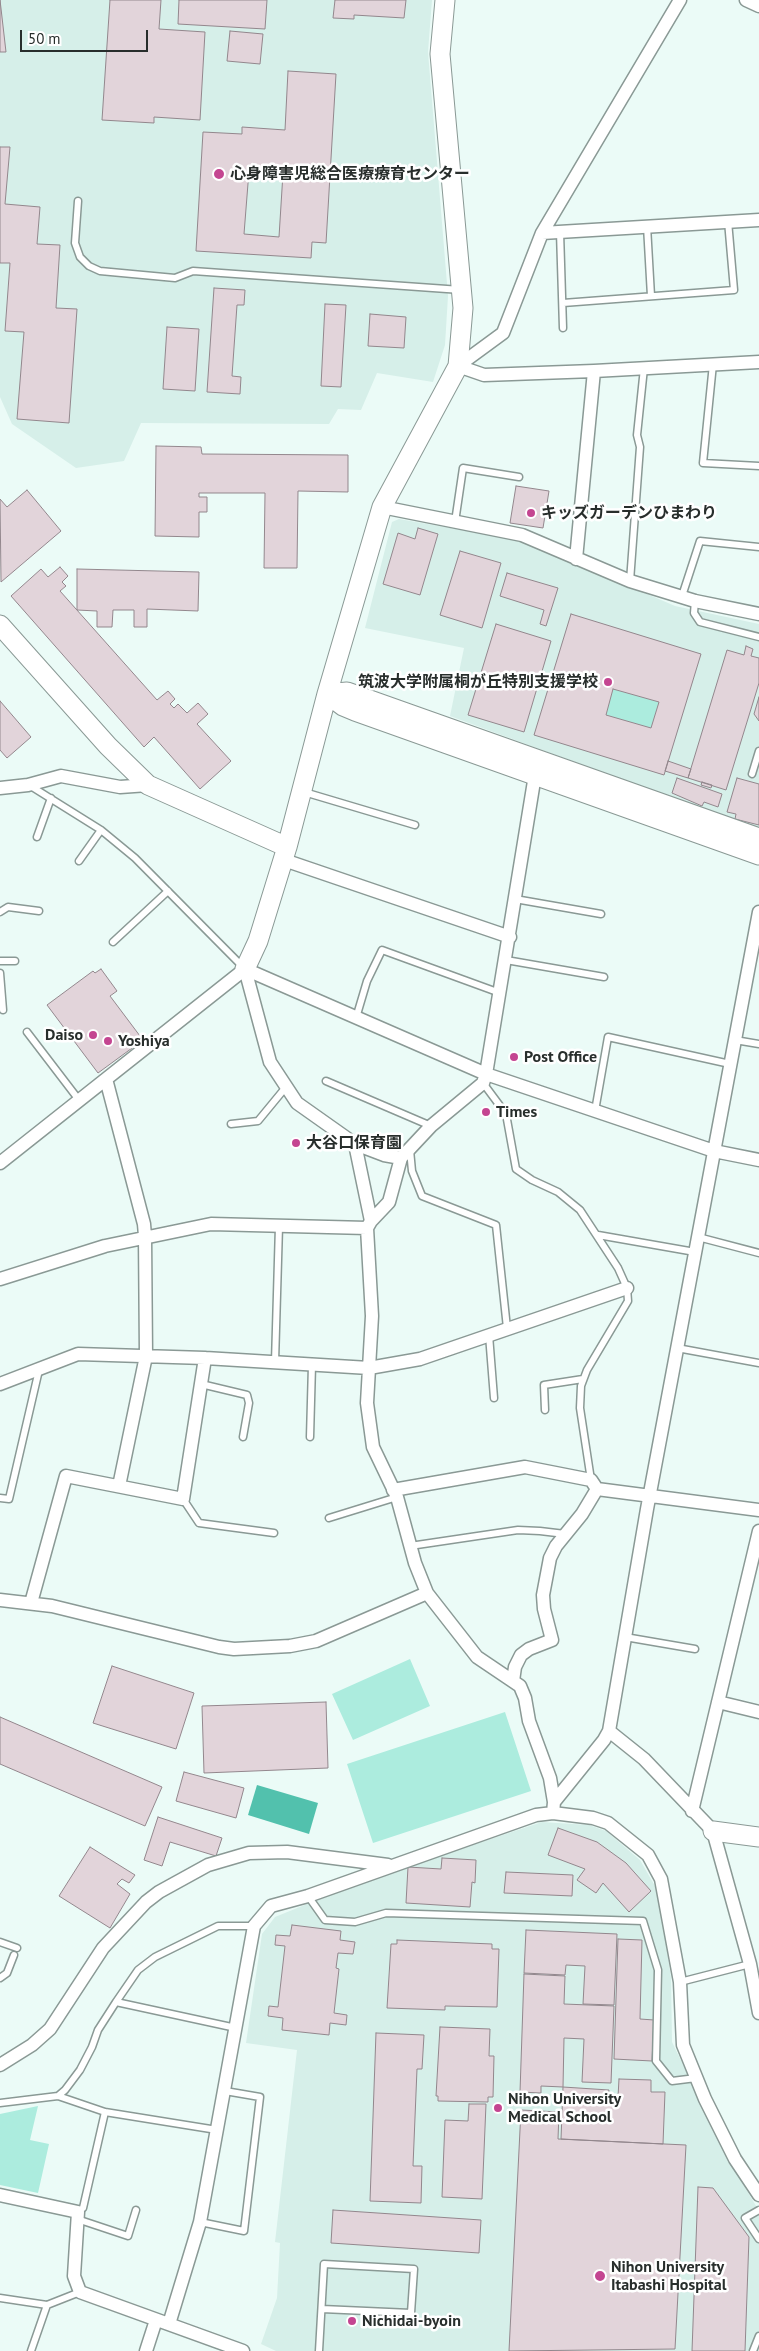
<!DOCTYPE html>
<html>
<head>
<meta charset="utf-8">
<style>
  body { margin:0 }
  #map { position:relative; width:759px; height:2351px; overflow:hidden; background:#ebfbf7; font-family:"PT Sans",sans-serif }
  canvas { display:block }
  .scale { position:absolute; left:20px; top:30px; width:128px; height:22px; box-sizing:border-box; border:2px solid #282e2c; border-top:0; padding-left:6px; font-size:15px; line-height:18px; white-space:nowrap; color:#282e2c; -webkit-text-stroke:4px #fff; paint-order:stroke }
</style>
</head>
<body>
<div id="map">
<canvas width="759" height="2351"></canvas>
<div class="scale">50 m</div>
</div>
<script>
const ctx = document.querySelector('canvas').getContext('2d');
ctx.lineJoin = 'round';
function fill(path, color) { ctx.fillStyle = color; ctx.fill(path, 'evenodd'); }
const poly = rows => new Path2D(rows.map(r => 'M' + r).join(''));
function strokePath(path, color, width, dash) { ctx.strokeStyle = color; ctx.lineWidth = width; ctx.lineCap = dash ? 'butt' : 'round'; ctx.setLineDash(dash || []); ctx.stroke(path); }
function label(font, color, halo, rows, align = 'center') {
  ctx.font = font + ' "PT Sans","Noto Sans JP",sans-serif'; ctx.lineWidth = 5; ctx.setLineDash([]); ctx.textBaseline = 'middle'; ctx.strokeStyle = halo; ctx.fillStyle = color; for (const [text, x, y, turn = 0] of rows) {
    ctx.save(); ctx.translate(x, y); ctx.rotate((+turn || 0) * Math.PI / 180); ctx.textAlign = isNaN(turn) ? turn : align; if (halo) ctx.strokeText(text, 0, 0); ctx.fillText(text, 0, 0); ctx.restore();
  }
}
fill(poly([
  [0,0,432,0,428,52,448,296,445,345,433,382,377,373,361,410,338,409,329,424,141,423,124,461,76,468,12,424,0,397],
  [399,519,524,541,675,606,759,624,759,830,450,716,464,648,365,628,392,522],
  [542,1822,589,1825,606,1831,640,1860,659,1893,671,1978,672,2042,733,2167,759,2211,759,2351,276,2351,261,2344,277,2298,280,2243,275,2242,297,2050,246,2043,262,1934,275,1917,364,1881]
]), '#d6efe9');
fill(poly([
  [613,689,659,702,651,728,606,715],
  [410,1659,430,1706,353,1740,332,1694],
  [505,1712,531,1791,373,1843,347,1764],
  [38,2106,30,2140,49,2144,38,2193,0,2185,0,2114]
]), '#acecde');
fill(poly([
  [257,1785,318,1803,309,1834,248,1815]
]), '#52c1ad');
const building = poly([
  [0,0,6,52,0,52,0,0],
  [110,0,161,0,159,29,205,32,200,120,154,117,154,123,102,120,110,0],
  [179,0,267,0,265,29,178,24,179,0],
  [335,0,406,0,404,18,354,15,354,19,333,18,335,0],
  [230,31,263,34,260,64,227,61,230,31],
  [288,71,336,74,326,243,312,242,311,258,196,251,203,132,242,134,242,127,285,130,288,71],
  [249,171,283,173,279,237,244,234,249,171],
  [0,147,10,147,5,204,40,207,37,244,60,245,56,308,77,309,69,423,17,419,24,332,5,331,10,263,0,263,0,147],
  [214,288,245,290,244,305,237,305,232,376,241,377,240,394,207,392,214,288],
  [325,304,346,305,341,387,321,386,325,304],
  [370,314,406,317,404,348,368,346,370,314],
  [167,327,199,329,195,391,163,389,167,327],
  [156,446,201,447,202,454,348,455,348,492,298,491,297,568,264,568,265,493,199,493,199,497,207,497,207,512,199,512,199,537,155,536,156,446],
  [516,486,549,491,543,528,510,523,516,486],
  [27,490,61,531,1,582,0,499,7,507,27,490],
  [418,528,438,534,420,595,383,584,398,533,415,539,418,528],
  [460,551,501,563,482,628,440,615,460,551],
  [60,567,68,576,62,582,66,586,60,591,157,700,168,691,175,699,170,704,174,708,178,704,187,713,198,703,208,714,197,724,231,761,200,789,154,737,144,747,11,596,41,569,48,577,60,567],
  [77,569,199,572,198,611,147,609,147,627,134,627,134,610,113,610,112,627,97,627,97,611,77,610,77,569],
  [507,573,558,588,546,626,540,624,544,610,500,596,507,573],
  [571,614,701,654,664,775,534,735,571,614],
  [613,689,659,702,651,728,606,715,613,689],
  [496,624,551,641,524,732,468,715,496,624],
  [746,646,753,649,751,656,759,658,759,683,726,790,688,778,727,650,744,655,746,646],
  [759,697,759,721,754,714,759,697],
  [0,701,31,737,7,758,0,750,0,701],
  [668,761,691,769,688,778,665,771,668,761],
  [677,778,722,794,718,807,704,802,702,806,672,793,677,778],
  [737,778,759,784,759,825,735,819,736,814,727,812,737,778],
  [702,782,712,785,711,788,701,785,702,782],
  [101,969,117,991,110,996,143,1040,98,1073,47,1005,93,971,95,973,101,969],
  [112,1666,194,1693,176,1749,93,1723,112,1666],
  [326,1702,328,1768,204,1773,202,1706,326,1702],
  [0,1717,162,1787,145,1826,0,1764,0,1717],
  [184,1772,244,1788,236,1818,176,1801,184,1772],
  [158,1817,222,1838,216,1856,170,1842,162,1866,144,1860,158,1817],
  [558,1828,597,1842,626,1863,651,1891,629,1912,603,1883,596,1893,577,1880,585,1869,548,1855,558,1828],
  [90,1847,135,1875,129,1883,122,1879,117,1884,130,1894,110,1928,59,1896,90,1847],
  [442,1858,476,1860,475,1883,472,1882,470,1907,406,1903,408,1867,441,1869,442,1858],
  [506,1872,573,1875,572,1896,504,1893,506,1872],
  [292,1925,341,1931,340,1940,355,1942,353,1954,338,1953,336,1968,339,1969,334,2013,347,2015,346,2025,330,2023,329,2035,282,2030,283,2018,268,2016,269,2006,278,2007,285,1946,275,1945,276,1935,290,1936,292,1925],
  [526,1930,617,1934,614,2005,583,2004,585,1966,566,1965,565,1975,524,1973,526,1930],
  [618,1939,642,1940,640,2019,654,2020,652,2061,614,2059,618,1939],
  [397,1940,492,1944,492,1949,499,1949,497,2007,445,2006,445,2010,387,2008,391,1944,397,1944,397,1940],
  [524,1974,565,1976,564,2004,614,2006,611,2083,582,2082,584,2039,564,2038,563,2087,541,2086,541,2093,520,2092,524,1974],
  [440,2027,490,2029,489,2056,494,2056,493,2097,488,2097,488,2102,438,2101,438,2096,436,2096,440,2027],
  [376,2033,424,2035,422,2069,417,2069,413,2166,422,2166,421,2203,370,2201,376,2033],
  [619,2079,651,2080,651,2092,665,2092,663,2144,561,2139,563,2087,609,2090,608,2096,618,2097,619,2079],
  [469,2104,486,2104,482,2199,442,2197,445,2120,468,2121,469,2104],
  [521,2110,559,2112,558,2139,686,2145,675,2349,509,2351,521,2110],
  [698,2187,713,2188,749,2237,745,2351,692,2351,698,2187],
  [333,2210,481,2220,479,2253,331,2243,333,2210]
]);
fill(building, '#e2d4da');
strokePath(building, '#93878d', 1);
const lane = poly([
  [78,201,75,243,80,257,89,266,100,271,175,278,193,271,461,290],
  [647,226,651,296],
  [560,232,563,328],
  [563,303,734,290,728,221],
  [713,364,703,463,759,466],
  [455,522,463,468,519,477],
  [630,581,640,447,637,435,644,368],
  [682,596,700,541,759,547],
  [695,601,694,613,700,622,759,637],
  [752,774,759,751],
  [29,785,101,830,135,858,243,967],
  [304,792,415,825],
  [37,837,51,798],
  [79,861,101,830],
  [515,899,601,914],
  [0,912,8,907,39,911],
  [113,942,168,891],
  [506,960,604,977],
  [0,961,15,961],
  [0,973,3,1010],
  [356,1018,367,981,382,950,500,993],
  [27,1032,79,1100],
  [735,1040,759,1044],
  [326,1081,431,1126],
  [483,1083,506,1114,516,1169,532,1180,558,1192,580,1210,618,1268,627,1288,628,1301,587,1370,581,1386,580,1408,591,1480],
  [595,1111,608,1037,730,1064],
  [231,1124,258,1121,286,1087],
  [410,1150,412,1171,422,1196,496,1225,507,1328],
  [598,1235,695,1252],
  [698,1237,759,1253],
  [489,1335,494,1398],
  [677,1348,759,1363],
  [275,1362,279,1226],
  [201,1384,247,1395,249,1403,243,1437],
  [545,1410,544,1385,583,1379],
  [310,1437,312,1365],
  [0,1498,9,1499,39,1370],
  [183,1499,199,1523,274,1533],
  [329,1518,397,1497],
  [410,1546,518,1530,540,1531,565,1534],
  [625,1637,695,1649],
  [308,1896,325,1920,355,1922,386,1913,643,1921,658,1970,656,2061,672,2081,696,2078],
  [0,1942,17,1948],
  [0,1978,7,1973,14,1955],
  [680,1982,750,1964],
  [116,2002,236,2028],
  [58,2096,105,2112,217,2130],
  [0,2103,58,2096,65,2090,80,2070,92,2047,98,2030,116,2002,138,1970,155,1957,218,1926,254,1926],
  [759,2210,745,2218,759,2239],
  [78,2212,83,2208,105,2112],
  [77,2219,128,2236,136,2210],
  [200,2222,244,2231,260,2097,225,2091],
  [0,2298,47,2305],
  [31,2351,47,2305,80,2292],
  [319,2351,324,2264,414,2269,411,2313,322,2309],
  [753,2351,759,2336]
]);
const street = poly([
  [746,0,759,6],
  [542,233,759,220],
  [458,366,503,333,542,233,680,0],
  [458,366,484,375,594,371,759,362],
  [382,507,522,535,630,581,695,601,759,614],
  [576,559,594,371],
  [0,788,28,785,61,776,120,787,148,785],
  [284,860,510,937],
  [245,969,270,1062,297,1103,355,1144,371,1221,367,1228,372,1316,367,1403,373,1447,397,1497,415,1563,427,1593,477,1657,520,1686,525,1698,529,1721,550,1778,554,1802],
  [245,969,486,1074,714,1151,759,1160],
  [106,1079,144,1224,145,1236,146,1356,119,1486],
  [355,1144,384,1155,401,1158],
  [0,1163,245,969],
  [371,1221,389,1202,401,1158,431,1126,483,1083,486,1074,536,769],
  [0,1279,105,1246,211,1224,367,1228],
  [0,1384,78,1354,205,1358,369,1368,420,1359,627,1288],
  [393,1490,525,1467,591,1480,597,1489,759,1510],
  [0,1600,52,1606,219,1647,234,1649,290,1646,316,1641,427,1593],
  [31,1603,66,1476,183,1499,205,1358],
  [513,1681,515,1667,521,1655,529,1649,552,1640,544,1609,543,1595,550,1558,556,1546,582,1514,597,1489],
  [718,1702,759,1712],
  [609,1731,644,1759,713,1831,750,1964,759,2013],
  [692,1811,759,1531],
  [553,1813,593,1818,608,1823,648,1855,661,1879,680,1982,683,2045,705,2099,735,2159,759,2195],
  [0,2065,32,2045,50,2029,103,1948,146,1902,159,1892,208,1865,249,1853,287,1852,388,1865],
  [0,2195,78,2212,74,2276,80,2292,243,2351],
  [169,2324,200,2222,254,1926,271,1906,308,1896,536,1815,553,1813,554,1802,604,1740,609,1731,647,1509,759,912],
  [146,2351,156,2320]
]);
const secondary = poly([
  [0,625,108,746,148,785,287,847],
  [327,694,343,706,355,711,759,855],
  [327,694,347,692,759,838],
  [245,969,258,941,287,847,327,694,382,507,458,366,463,308,440,54,445,0],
  [713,1831,759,1837]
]);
strokePath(lane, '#8a9995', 9);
strokePath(street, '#8a9995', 15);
strokePath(secondary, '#8a9995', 21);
strokePath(lane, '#fff', 6);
strokePath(street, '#fff', 12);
strokePath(secondary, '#fff', 19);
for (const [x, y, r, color] of [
  [219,174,6,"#c44591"],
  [531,513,5,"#c44591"],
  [608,682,5,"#c44591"],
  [93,1035,5,"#c44591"],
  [108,1041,5,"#c44591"],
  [514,1057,5,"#c44591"],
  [486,1112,5,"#c44591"],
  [296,1143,5,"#c44591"],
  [498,2108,5,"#c44591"],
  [600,2276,6,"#c44591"],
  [352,2321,5,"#c44591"]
]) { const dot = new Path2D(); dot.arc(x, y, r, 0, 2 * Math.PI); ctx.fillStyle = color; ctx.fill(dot); strokePath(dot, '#fff', 2); }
label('bold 16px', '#282e2c', '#fff', [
  ["心身障害児総合医療療育センター",230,174],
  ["キッズガーデンひまわり",541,513],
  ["筑波大学附属桐が丘特別支援学校",598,682,"right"],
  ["Daiso",83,1035,"right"],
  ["Yoshiya",118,1041],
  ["Post Office",524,1057],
  ["Times",496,1112],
  ["大谷口保育園",306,1143],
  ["Nihon University",508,2099],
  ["Medical School",508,2117],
  ["Nihon University",611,2267],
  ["Itabashi Hospital",611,2285],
  ["Nichidai-byoin",362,2321]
], 'left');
</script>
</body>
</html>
